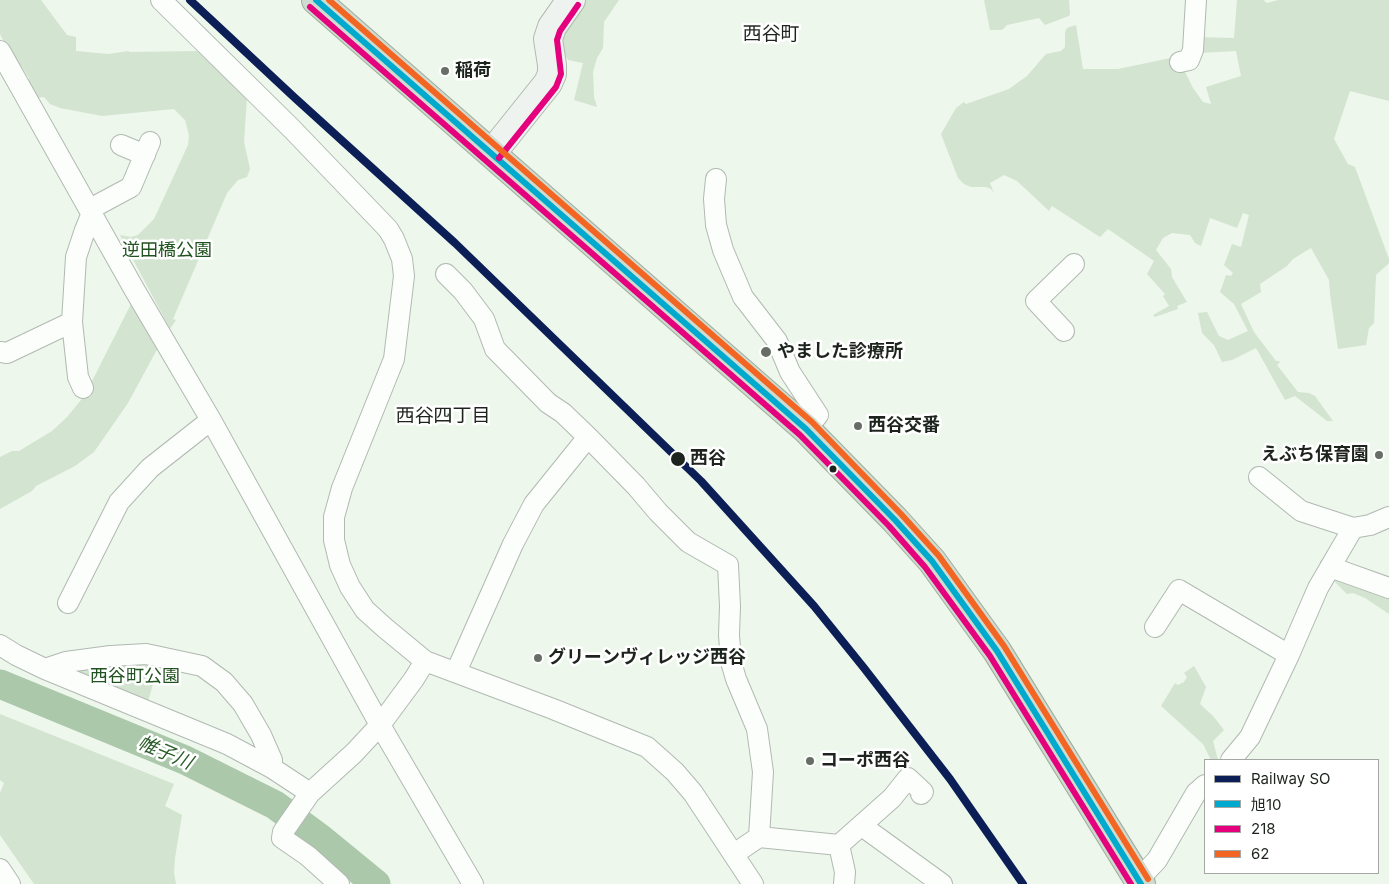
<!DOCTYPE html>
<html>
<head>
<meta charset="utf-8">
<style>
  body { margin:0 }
  #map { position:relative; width:1389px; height:884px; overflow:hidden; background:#edf7ec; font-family:Inter,"Noto Sans JP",sans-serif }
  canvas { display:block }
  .legend { position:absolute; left:1204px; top:759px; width:175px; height:115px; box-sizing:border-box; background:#fff; border:1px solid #a5a7a5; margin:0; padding:6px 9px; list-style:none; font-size:15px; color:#1d241d }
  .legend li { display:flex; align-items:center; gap:10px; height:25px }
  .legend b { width:25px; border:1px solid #a5a7a5 }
</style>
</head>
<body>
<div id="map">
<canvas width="1389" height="884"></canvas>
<ul class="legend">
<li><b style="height:6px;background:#0c1e56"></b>Railway SO</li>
<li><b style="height:6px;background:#00a9ce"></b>旭10</li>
<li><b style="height:6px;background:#e5007d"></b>218</li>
<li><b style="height:6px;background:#f26522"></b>62</li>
</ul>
</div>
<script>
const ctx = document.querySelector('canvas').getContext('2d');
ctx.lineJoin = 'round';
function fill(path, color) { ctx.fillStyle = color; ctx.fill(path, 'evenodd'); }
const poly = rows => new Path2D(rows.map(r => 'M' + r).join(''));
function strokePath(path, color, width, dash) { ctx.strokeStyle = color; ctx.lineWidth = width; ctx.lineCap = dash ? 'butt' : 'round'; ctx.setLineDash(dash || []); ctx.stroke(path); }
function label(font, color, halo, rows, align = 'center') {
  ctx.font = font + ' Inter,"Noto Sans JP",sans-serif'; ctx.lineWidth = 5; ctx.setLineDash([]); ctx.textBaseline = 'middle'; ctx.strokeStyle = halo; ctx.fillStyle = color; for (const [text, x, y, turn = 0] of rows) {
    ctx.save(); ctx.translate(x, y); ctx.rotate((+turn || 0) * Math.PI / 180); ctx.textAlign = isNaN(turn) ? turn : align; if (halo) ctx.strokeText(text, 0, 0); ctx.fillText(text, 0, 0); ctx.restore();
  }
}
fill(poly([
  [0,0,41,0,67,35,76,37,76,51,108,54,129,51,129,52,197,51,247,97,244,142,250,169,247,177,238,180,227,193,173,319,176,320,170,329,120,235,131,237,138,235,154,219,188,145,189,135,185,120,174,109,102,116,60,108,50,104,44,97,34,98,29,86,29,78,22,67,12,58,0,34],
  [586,0,619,0,604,22,603,48,597,58,593,72,594,97,597,107,574,100,583,63,568,60,559,44,570,19],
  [984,0,1069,0,1070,14,1069,16,1045,25,1039,18,1007,25,1002,30,990,30],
  [1237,0,1263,0,1267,3,1278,0,1389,0,1389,101,1350,91,1334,139,1348,164,1355,167,1389,259,1389,263,1376,275,1374,323,1369,328,1366,345,1338,349,1330,294,1329,280,1311,248,1293,259,1287,266,1260,284,1261,292,1241,304,1254,332,1276,361,1279,361,1280,362,1277,365,1298,392,1309,393,1315,396,1333,421,1327,421,1295,396,1285,400,1256,348,1232,360,1222,362,1214,345,1202,333,1198,313,1207,312,1219,336,1228,340,1248,331,1234,304,1220,292,1226,275,1231,276,1233,273,1224,265,1232,244,1241,247,1249,215,1243,213,1237,228,1210,218,1201,246,1195,243,1190,235,1172,233,1163,238,1156,250,1171,269,1172,277,1187,302,1177,306,1178,309,1155,317,1153,315,1169,306,1163,296,1165,294,1147,274,1154,261,1108,229,1100,237,1052,206,1049,211,1017,181,1004,175,990,183,994,193,991,189,986,187,971,187,964,184,958,178,941,134,956,108,964,102,966,104,1009,89,1027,76,1046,54,1061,51,1065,47,1065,32,1067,28,1076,25,1083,69,1118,69,1180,56,1184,70,1193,88,1203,102,1211,104,1206,87,1241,76,1236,51,1199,53,1197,37,1234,38],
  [135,296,160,344,128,403,94,452,75,466,36,486,32,491,0,509,0,457,12,451,19,451,52,431,67,417,85,395],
  [1336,573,1389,591,1389,614,1365,598,1353,593,1347,594,1332,579],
  [160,660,147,705,61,669],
  [1194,666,1206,687,1200,704,1213,716,1224,730,1213,741,1218,760,1211,760,1203,744,1161,706,1175,683,1178,685,1184,682,1187,677,1184,673],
  [0,714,174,784,165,806,182,815,175,858,174,872,176,884,34,884,0,835,0,793,4,783,0,780]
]), '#d3e4d1');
strokePath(poly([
  [0,684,185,760,275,805,321,839,376,884]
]), '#abc8aa', 29);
const street = poly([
  [161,0,292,129,388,229,394,239,402,259,404,276,394,359,342,488,334,517,334,540,340,565,350,587,365,610,385,628,425,661,553,709,647,747,675,772,693,793,753,884],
  [0,51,134,289,211,420,380,725,473,884],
  [1180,62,1189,60,1193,50,1196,0],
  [121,145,145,155],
  [716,179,714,199,716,225,723,250,743,297,777,341,790,372,818,415,806,429],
  [90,209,131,187,150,142],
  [446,274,463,291,484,319,495,349,548,403,563,413,588,437,636,486,658,512,688,542,728,565,730,606,729,635,731,662,736,679,757,729,763,772,759,837,734,854],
  [1064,331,1036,301,1074,264],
  [0,352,7,353,72,322],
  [83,388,78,377,72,322,76,257,85,230,92,213],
  [1259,477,1301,511,1353,528,1370,525,1389,517],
  [1330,567,1389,588],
  [68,603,119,502,150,468,211,420],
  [1155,627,1179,590,1289,655],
  [0,645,16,655,45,669,227,744,272,768,310,793],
  [45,669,66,662,111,656,146,654,202,666,224,682,243,704,261,735,272,760,272,768],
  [456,672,513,544,534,504,588,437],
  [1231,760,1250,737,1289,655,1318,588,1353,528],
  [862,826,942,884],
  [759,837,839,845,892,798,908,778,923,792,921,794],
  [839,845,845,872,844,884],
  [0,869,10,884],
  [1138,880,1157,860,1196,793,1205,785],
  [339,884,308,856,282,838,283,832,310,793,354,753,380,725,414,679,425,661]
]);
const secondary = poly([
  [492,153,548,83,552,74,552,65,548,39,552,27,571,0]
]);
const highway = poly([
  [316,0,806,429,895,520,932,561,997,651,1141,884]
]);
strokePath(street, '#b1b9b1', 22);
strokePath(secondary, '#b1b9b1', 30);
strokePath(highway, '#9dad9c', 30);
strokePath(street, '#fcfefc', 20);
strokePath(secondary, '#eff3ef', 28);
strokePath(highway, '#cfdbcf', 28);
strokePath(poly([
  [316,0,806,429,895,520,932,561,997,651,1141,884]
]), '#00a9ce', 6);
strokePath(poly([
  [310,7,800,435,889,526,925,567,990,656,1131,884],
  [499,158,556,87,561,74,557,40,560,31,578,5]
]), '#e5007d', 6);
strokePath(poly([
  [329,0,812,422,901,514,939,556,1004,646,1148,879]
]), '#f26522', 6);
strokePath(poly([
  [190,0,295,98,455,243,701,481,814,606,864,668,950,779,1023,884]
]), '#0c1e56', 8);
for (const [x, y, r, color] of [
  [445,71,5,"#666e65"],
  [766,352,6,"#666e65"],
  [858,426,5,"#666e65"],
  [1379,455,5,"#666e65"],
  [678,459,8,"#1d241d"],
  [833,469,4.5,"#1d241d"],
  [538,658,5,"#666e65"],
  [810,761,5,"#666e65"]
]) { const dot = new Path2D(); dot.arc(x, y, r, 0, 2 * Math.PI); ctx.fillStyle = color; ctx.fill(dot); strokePath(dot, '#fff', 2); }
label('bold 18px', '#1d241d', '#fff', [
  ["稲荷",455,71],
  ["やました診療所",777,352],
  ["西谷交番",868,426],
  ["えぶち保育園",1369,455,"right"],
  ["グリーンヴィレッジ西谷",548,658],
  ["コーポ西谷",820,761]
], 'left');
label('18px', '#20521f', '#fff', [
  ["逆田橋公園",167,251],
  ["西谷町公園",135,677]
]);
label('bold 18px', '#1d241d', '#fff', [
  ["西谷",690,459]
], 'left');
label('19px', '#1d241d', '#fff', [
  ["西谷町",771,34],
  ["西谷四丁目",443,416]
]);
label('italic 19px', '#285b27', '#fff', [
  ["帷子川",165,753,23]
]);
</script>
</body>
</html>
